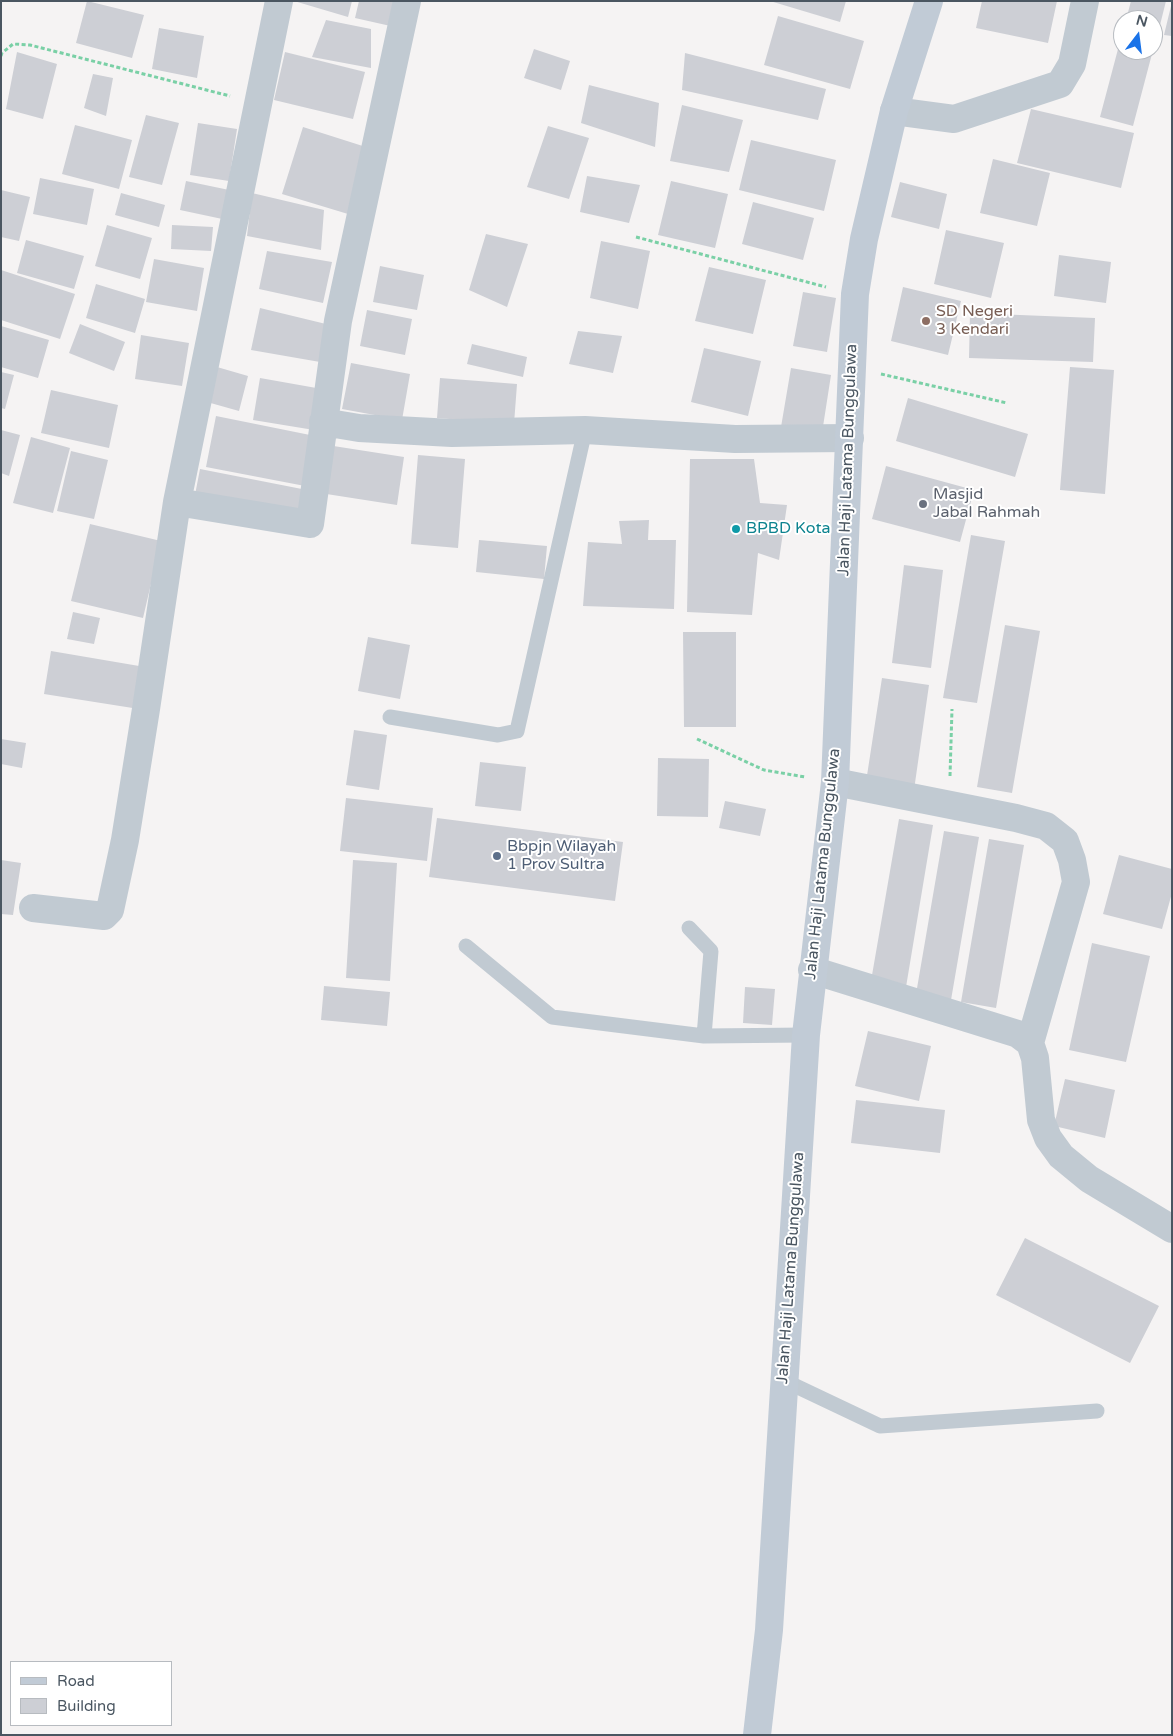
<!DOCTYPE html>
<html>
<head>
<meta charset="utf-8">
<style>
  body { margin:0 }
  #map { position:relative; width:1173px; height:1736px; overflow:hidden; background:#f5f3f3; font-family:"Varela Round",sans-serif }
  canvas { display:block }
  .frame { position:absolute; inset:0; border:2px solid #4a5661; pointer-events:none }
  .legend { position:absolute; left:10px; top:1661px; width:162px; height:65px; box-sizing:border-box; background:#fff; border:1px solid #b7bbc0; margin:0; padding:6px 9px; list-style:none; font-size:15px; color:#4a5661 }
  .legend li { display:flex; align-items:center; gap:10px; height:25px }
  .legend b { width:25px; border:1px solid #b7bbc0 }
  .north { position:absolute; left:1113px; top:10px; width:50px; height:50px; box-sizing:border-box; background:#fff; border:1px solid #b7bbc0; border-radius:50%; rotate:15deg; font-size:14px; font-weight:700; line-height:20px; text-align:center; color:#4a5661 }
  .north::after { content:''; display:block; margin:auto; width:18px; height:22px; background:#1a73e8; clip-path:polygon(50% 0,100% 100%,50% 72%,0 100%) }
</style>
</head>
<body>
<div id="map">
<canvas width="1173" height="1736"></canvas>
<div class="frame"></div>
<ul class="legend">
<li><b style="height:6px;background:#c1cbd6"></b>Road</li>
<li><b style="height:14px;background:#cdcfd5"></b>Building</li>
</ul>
<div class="north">N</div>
</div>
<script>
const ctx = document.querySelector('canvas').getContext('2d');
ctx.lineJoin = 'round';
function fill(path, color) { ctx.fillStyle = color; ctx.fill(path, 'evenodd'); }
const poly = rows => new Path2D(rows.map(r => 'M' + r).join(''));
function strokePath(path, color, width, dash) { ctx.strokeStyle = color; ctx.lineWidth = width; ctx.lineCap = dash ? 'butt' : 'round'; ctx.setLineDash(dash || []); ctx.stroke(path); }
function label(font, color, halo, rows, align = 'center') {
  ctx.font = font + ' "Varela Round",sans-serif'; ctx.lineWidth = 4; ctx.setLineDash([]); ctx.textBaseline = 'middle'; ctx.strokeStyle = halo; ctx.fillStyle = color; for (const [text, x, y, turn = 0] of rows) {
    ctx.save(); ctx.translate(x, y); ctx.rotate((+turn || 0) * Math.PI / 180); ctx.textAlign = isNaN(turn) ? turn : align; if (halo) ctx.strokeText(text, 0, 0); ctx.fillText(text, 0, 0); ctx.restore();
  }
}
fill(poly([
  [87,1,144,15,132,58,76,43],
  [294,1,352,1,348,17],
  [359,1,401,1,395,27,355,18],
  [770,1,846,1,840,22],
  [982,1,1057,1,1048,43,976,28],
  [1131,1,1166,1,1154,49,1153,20,1126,20],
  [1171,6,1172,7,1172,36,1164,35],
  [778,16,864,41,850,89,764,65],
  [326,20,371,29,371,68,312,57],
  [159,28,204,36,197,78,152,69],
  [1122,34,1123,50,1153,50,1133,126,1100,117],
  [534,49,570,61,561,90,524,78],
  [17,52,57,64,43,119,6,109],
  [285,52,365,72,353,119,274,100],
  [685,53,826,89,818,120,682,90],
  [93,74,113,78,106,116,84,108],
  [589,85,659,103,655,147,581,123],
  [682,105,743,120,729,172,670,161],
  [1031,109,1134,133,1121,188,1017,163],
  [146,115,179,123,162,185,129,177],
  [198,123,237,129,229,181,190,175],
  [75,125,132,140,119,189,62,174],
  [548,126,589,138,569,199,527,187],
  [303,127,369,148,348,214,282,194],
  [751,140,836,160,824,211,739,190],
  [993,159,1050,173,1037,226,980,213],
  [587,176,640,185,629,223,580,212],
  [40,178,94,189,87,225,33,214],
  [186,181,234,191,227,220,180,210],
  [671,181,728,194,715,248,658,235],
  [900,182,947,194,939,229,891,217],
  [1,190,30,197,19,241,1,237],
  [121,193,165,205,159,227,115,215],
  [252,193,324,210,321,250,247,236],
  [753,202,814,218,803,260,742,244],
  [107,225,152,238,140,279,95,266],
  [172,225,213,227,211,251,171,249],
  [946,230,1004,243,991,298,934,284],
  [486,234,528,244,507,307,469,290],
  [26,240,84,256,74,289,17,273],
  [601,241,650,251,638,309,590,298],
  [267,251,332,262,323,303,259,289],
  [1059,255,1111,262,1106,303,1054,296],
  [154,259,204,268,197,311,146,302],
  [380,266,424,275,417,310,373,302],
  [709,267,766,280,753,334,695,321],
  [1,270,75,294,60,339,1,320],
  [96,284,145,299,135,333,86,318],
  [903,287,961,301,948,355,891,341],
  [803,292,836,298,827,352,793,346],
  [260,308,326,324,320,362,251,350],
  [367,310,412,319,405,355,360,346],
  [970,313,1095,318,1093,362,969,358],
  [80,324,125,342,114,371,69,353],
  [1,326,49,340,38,378,1,367],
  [578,331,622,336,613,373,569,364],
  [141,335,189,343,182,386,135,379],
  [472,344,527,357,523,377,467,364],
  [704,348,761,361,748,416,691,402],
  [351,363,410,374,402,420,342,409],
  [217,367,248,376,239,411,207,402],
  [1070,367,1114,370,1105,494,1060,490],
  [791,368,831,375,822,433,781,427],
  [1,372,14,375,5,409,1,408],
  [260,378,322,389,314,430,253,420],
  [440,378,517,384,514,424,437,418],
  [51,390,118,405,109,448,41,433],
  [908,398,1028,434,1015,477,896,441],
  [216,416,315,436,305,486,206,467],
  [1,430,20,435,9,476,1,473],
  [31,437,70,448,53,513,13,503],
  [327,445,404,457,397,505,320,493],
  [71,451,108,460,94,519,57,511],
  [418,455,465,459,458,548,411,544],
  [690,459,754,459,760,503,787,505,779,560,758,553,752,615,687,612],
  [886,466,974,490,960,542,872,519],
  [200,469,307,490,301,521,194,500],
  [649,520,648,540,676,540,674,609,583,606,588,542,622,544,619,521],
  [90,524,161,541,143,618,71,601],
  [971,535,1005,541,977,703,943,698],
  [479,540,547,546,544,579,476,572],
  [904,565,943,570,931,668,892,663],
  [73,612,100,618,94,644,67,639],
  [1005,625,1040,631,1012,793,977,787],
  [683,632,736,632,736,727,684,727],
  [368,637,410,645,400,699,358,691],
  [51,651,145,667,139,709,44,694],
  [882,678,929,685,914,790,866,782],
  [354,730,387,735,379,790,346,785],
  [1,739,26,743,22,768,1,764],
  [658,758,709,759,708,817,657,816],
  [480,762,526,767,521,811,475,806],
  [346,798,433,808,427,861,340,851],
  [725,801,766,809,760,836,719,828],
  [437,818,623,842,615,901,429,877],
  [899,819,933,825,906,987,871,981],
  [944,831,979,837,951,1000,916,994],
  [989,839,1024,845,996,1008,961,1002],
  [1119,855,1172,869,1172,893,1162,929,1103,914],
  [1,860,21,863,13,915,1,914],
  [353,860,397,863,390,981,346,978],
  [1092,943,1150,956,1126,1062,1069,1050],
  [324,986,390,992,387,1026,321,1020],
  [745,987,775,989,772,1025,743,1023],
  [868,1031,931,1046,919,1101,855,1086],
  [1065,1079,1115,1090,1105,1138,1054,1126],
  [856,1100,945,1110,940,1153,851,1143],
  [1025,1238,1159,1306,1130,1363,996,1295]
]), '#cdcfd5');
strokePath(poly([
  [1,56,2,53,13,44,30,45,230,96],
  [636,237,826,287],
  [881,374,1007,403],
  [697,739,764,770,805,777],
  [950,776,952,709]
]), '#7ad0a6', 3, [4, 2.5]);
strokePath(poly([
  [390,717,498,735,517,731,585,430],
  [689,928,711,951,704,1036],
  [466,946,552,1017,704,1036,806,1035],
  [783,1380,880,1426,1097,1411]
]), '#c1cad2', 15);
strokePath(poly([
  [894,111,954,119,1060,84,1072,64,1085,1],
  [323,422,359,428,452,433,585,430,735,439,850,438],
  [177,502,310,524,338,321,407,1],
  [835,782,1016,818,1046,826,1065,841,1072,860,1076,882,1030,1043],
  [33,908,104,916,110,910,125,840,146,709,177,502,279,1],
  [812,970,1018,1034,1030,1043,1035,1058,1041,1120,1048,1138,1061,1156,1089,1179,1172,1229]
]), '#c1cad2', 28);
strokePath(poly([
  [757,1735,769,1630,806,1035,835,782,855,294,864,239,894,111,929,1]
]), '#c1cbd6', 28);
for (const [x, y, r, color] of [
  [926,321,5,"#8d6e63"],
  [923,504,5,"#6b7280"],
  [736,529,5,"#0f9aa8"],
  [497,856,5,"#5c6f8a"]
]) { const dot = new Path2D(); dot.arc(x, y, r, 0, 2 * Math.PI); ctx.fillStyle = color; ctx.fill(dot); strokePath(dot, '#fff', 2); }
label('16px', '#785e54', '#fff', [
  ["SD Negeri",936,312],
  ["3 Kendari",936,330]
], 'left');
label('16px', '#4a5661', '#fff', [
  ["Jalan Haji Latama Bunggulawa",848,460,-88],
  ["Jalan Haji Latama Bunggulawa",823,864,-84],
  ["Jalan Haji Latama Bunggulawa",791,1268,-86]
]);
label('16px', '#5b616d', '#fff', [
  ["Masjid",933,495],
  ["Jabal Rahmah",933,513]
], 'left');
label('16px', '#0d838f', '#fff', [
  ["BPBD Kota",746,529]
], 'left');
label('16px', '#4e5e75', '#fff', [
  ["Bbpjn Wilayah",507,847],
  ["1 Prov Sultra",507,865]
], 'left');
</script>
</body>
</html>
